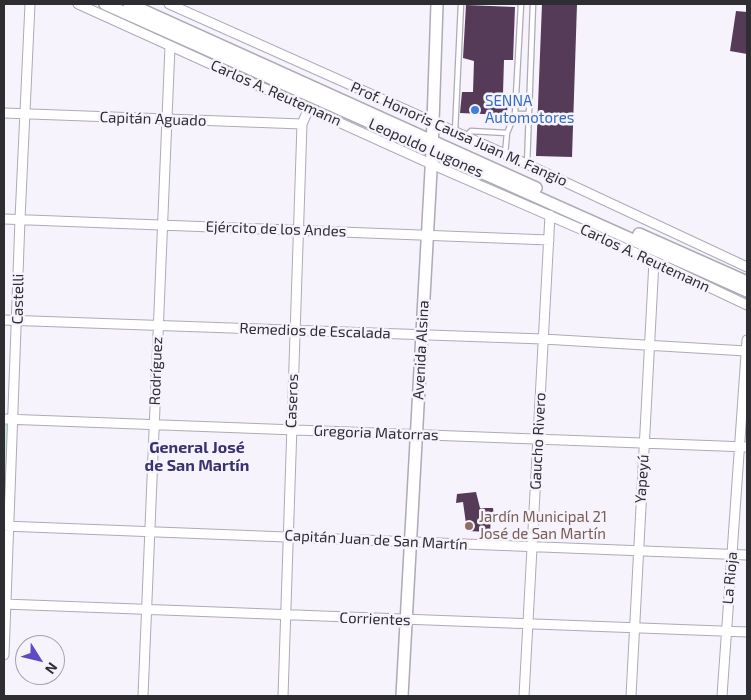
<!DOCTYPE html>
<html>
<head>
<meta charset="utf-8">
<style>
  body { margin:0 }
  #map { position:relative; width:751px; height:700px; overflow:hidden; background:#f6f3fd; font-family:"Exo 2",sans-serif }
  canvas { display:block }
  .frame { position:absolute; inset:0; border:5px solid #2e2d32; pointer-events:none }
  .north { position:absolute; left:15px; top:635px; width:50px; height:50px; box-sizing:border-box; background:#f6f3fd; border:1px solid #a6a4ac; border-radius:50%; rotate:126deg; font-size:14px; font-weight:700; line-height:20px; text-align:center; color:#2e2d32 }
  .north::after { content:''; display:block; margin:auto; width:18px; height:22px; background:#5d4bc4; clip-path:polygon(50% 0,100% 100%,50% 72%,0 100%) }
</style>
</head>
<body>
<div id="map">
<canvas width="751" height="700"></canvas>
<div class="frame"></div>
<div class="north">N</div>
</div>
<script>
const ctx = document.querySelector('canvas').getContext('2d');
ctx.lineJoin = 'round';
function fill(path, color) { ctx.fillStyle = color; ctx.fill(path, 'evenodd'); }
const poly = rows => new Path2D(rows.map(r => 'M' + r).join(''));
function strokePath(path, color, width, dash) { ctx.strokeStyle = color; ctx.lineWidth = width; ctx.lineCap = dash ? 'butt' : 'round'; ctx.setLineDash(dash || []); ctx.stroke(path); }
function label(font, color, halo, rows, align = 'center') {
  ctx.font = font + ' "Exo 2",sans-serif'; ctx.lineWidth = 5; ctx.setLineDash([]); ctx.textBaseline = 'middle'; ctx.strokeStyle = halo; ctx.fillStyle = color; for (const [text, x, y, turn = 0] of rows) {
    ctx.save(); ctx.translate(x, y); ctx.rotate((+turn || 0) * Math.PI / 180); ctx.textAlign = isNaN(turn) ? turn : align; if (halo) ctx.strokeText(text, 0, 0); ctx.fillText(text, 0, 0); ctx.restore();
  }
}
fill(poly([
  [4,425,9,425,8,472,4,472]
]), '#c3ebd3');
fill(poly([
  [542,4,577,4,572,157,536,156],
  [466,5,515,7,513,60,504,60,503,93,508,94,507,115,460,113,462,92,473,92,474,61,463,58],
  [736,11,747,12,747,54,730,51],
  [476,492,480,508,493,508,494,516,491,517,490,532,467,531,463,502,456,503,457,494]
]), '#563b59');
const lane = poly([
  [515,114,529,114],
  [455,132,461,4],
  [466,136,471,131,507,133],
  [505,154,507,133,515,114,521,4],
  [527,165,533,4]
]);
const street = poly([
  [78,4,431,164,654,261,747,305],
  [169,4,505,154,747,267],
  [4,113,302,124],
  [4,219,549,240],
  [4,320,543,339,746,351],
  [4,419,747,447],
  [4,526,747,555],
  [4,604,747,632],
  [4,655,20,219,30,4],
  [143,696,170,46],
  [283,696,302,124,309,108],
  [524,696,550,215],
  [631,696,654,261],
  [722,696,747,340]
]);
const secondary = poly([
  [105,4,747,291],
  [129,4,536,188],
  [639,234,747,282],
  [402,696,432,152,437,4]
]);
strokePath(lane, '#aeaab6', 7);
strokePath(street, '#aeaab6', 11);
strokePath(secondary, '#aeaab6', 14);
strokePath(lane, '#fff', 4.5);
strokePath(street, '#fff', 9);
strokePath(secondary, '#fff', 11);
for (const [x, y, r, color] of [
  [475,110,5,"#3f7fe0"],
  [469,526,5,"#8d6e63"]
]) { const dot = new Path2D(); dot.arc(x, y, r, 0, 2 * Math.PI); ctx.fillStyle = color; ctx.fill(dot); strokePath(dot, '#f6f3fd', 2); }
label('15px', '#2e2d32', '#f6f3fd', [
  ["Carlos A. Reutemann",276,93,24],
  ["Capitán Aguado",153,119,2],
  ["Prof. Honoris Causa Juan M. Fangio",459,134,24],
  ["Leopoldo Lugones",426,148,24],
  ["Ejército de los Andes",276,229,2],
  ["Carlos A. Reutemann",645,258,25],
  ["Castelli",18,299,-89],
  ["Remedios de Escalada",315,331,2],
  ["Avenida Alsina",421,350,-87],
  ["Rodríguez",156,371,-88],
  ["Caseros",292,401,-88],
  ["Gregoria Matorras",376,433,2],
  ["Gaucho Rivero",538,441,-87],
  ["Yapeyú",642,479,-86],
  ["Capitán Juan de San Martín",376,540,3],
  ["La Rioja",730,578,-85],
  ["Corrientes",375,619,2]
]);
label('15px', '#366cbe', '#f6f3fd', [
  ["SENNA",485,101],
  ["Automotores",485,118]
], 'left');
label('15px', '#785e54', '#f6f3fd', [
  ["Jardín Municipal 21",479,517],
  ["José de San Martín",479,534]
], 'left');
label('bold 16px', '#38326e', '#f6f3fd', [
  ["General José",197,448],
  ["de San Martín",197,466]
]);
</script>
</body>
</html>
